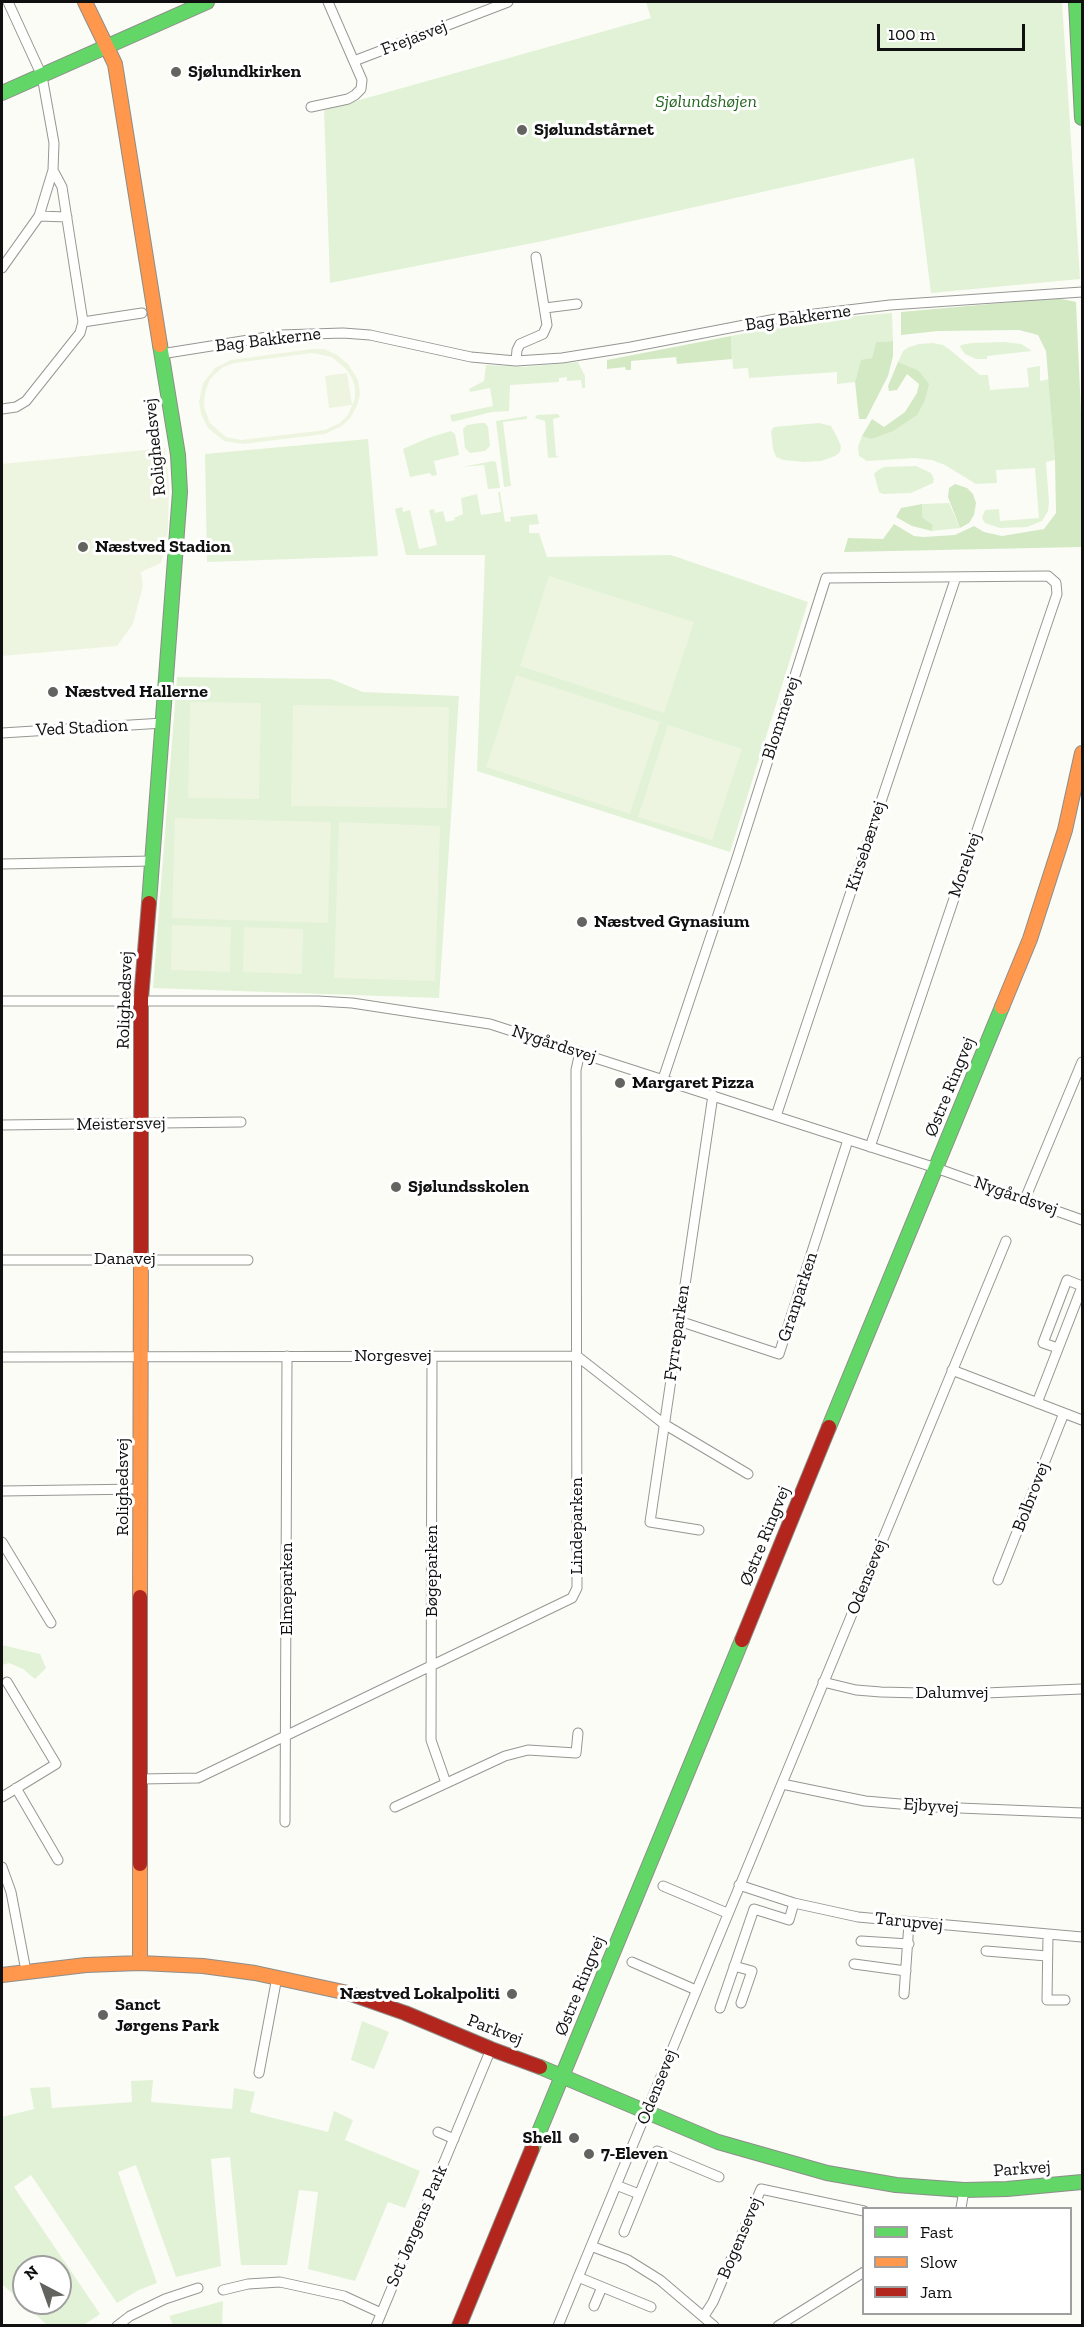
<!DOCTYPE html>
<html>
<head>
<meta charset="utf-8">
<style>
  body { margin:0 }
  #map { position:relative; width:1084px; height:2327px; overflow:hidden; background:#fcfcf6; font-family:"Zilla Slab",serif }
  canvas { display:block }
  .frame { position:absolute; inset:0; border:3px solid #101010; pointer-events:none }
  .legend { position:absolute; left:862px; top:2207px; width:210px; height:108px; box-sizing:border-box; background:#fff; border:2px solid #9f9f9f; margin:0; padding:8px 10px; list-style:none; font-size:18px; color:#101010 }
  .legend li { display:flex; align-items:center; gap:12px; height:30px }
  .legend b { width:30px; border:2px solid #9f9f9f }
  .north { position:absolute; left:12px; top:2255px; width:60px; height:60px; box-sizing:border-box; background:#fff; border:2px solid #9f9f9f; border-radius:50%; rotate:319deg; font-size:16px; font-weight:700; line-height:24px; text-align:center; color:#101010 }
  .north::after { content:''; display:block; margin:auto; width:21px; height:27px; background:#636360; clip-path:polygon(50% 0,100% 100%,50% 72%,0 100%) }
  .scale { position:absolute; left:877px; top:24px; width:148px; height:27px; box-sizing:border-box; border:3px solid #101010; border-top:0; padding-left:8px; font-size:18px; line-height:21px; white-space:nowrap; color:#101010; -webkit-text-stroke:4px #fff; paint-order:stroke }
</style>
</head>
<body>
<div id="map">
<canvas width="1084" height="2327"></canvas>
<div class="frame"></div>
<ul class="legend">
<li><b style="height:8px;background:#63d668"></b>Fast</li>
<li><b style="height:8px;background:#ff974d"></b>Slow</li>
<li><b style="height:8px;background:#b3261e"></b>Jam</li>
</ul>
<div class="north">N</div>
<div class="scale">100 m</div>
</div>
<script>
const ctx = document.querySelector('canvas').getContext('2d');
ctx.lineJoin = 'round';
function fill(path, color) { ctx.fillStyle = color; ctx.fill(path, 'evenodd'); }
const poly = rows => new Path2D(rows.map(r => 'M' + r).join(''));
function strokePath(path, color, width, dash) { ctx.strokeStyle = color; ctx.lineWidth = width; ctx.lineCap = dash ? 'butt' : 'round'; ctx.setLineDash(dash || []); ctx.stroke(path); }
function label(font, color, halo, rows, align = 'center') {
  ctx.font = font + ' "Zilla Slab",serif'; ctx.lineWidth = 6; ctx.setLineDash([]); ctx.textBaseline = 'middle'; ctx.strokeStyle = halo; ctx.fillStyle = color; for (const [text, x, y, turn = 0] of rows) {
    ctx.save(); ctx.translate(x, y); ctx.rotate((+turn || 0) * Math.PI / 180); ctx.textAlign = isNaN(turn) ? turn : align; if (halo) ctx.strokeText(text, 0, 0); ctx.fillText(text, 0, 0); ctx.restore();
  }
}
fill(poly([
  [646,2,1062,2,1080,279,931,293,914,158,543,241,330,283,324,110,651,18],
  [892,313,893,341,876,342,872,358,861,361,855,382,837,384,837,372,749,378,748,368,733,369,731,336,818,319],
  [1004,342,1021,344,1032,351,987,356,987,359,976,359,965,354,960,347,961,345,972,343],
  [933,343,943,345,949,349,980,375,988,375,990,390,1029,387,1027,368,1040,366,1040,381,1049,379,1055,460,1046,462,1049,502,1048,511,1042,521,1027,527,1000,528,985,523,982,518,985,510,999,509,1000,521,1039,518,1035,468,996,470,997,483,976,484,945,465,932,460,915,458,867,461,859,456,858,447,862,436,871,439,925,400,928,384,918,370,898,362,903,351,909,347,919,344],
  [578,362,585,376,585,388,582,388,581,380,567,381,567,377,559,378,559,382,510,385,509,411,492,412,452,422,450,415,493,406,490,388,470,392,469,389,484,381,486,365,524,367],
  [558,414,560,417,553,419,556,456,560,457,548,458,545,421,535,418,537,415],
  [527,416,527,419,503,422,511,486,504,487,496,421],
  [480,423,485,423,488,427,490,446,485,451,470,453,465,448,463,429,467,425],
  [819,423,831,426,836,435,841,446,840,452,835,456,821,461,804,462,784,460,776,457,773,449,771,431,774,427],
  [451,431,455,434,459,455,434,461,437,475,432,476,430,473,410,477,403,449,428,438],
  [368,439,378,556,207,562,205,454],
  [493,461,496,462,500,488,488,489,484,465,462,467],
  [916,466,931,473,934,479,933,483,911,493,883,494,879,492,874,474,878,470,884,467],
  [498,492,500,492,505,522,511,521,510,517,537,514,539,524,529,525,529,533,539,533,547,557,671,555,808,602,730,852,477,771,485,555,406,555,395,509,402,507,403,512,410,510,419,549,437,545,429,510,434,509,435,513,443,511,446,522,455,520,454,518,463,514,461,498,477,494,481,515,501,512],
  [949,503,960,528,932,531,933,525,922,517,922,504],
  [177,677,331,679,363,692,459,696,439,998,153,988],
  [2,1645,40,1654,46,1668,35,1679,23,1669,9,1663,2,1665],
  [362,2021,389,2032,374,2069,351,2060],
  [153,2080,151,2102,232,2109,234,2088,255,2092,250,2112,328,2132,334,2111,353,2120,345,2140,420,2171,405,2208,388,2202,355,2281,308,2269,318,2192,299,2190,287,2265,241,2265,230,2157,211,2159,221,2266,176,2277,136,2165,118,2172,157,2283,139,2290,117,2303,31,2175,14,2187,100,2314,84,2325,47,2325,2,2284,2,2117,34,2109,30,2088,50,2087,52,2108,132,2102,131,2081],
  [24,2267,60,2267,60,2303,24,2303],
  [223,2301,222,2325,173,2325,169,2316]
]), '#e2f2d7');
fill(poly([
  [1057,298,1076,302,1082,435,1082,547,844,552,848,538,883,539,894,524,914,536,924,537,955,535,974,526,984,532,1002,536,1044,529,1056,513,1055,460,1046,351,1038,335,1019,330,938,331,901,335,901,312],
  [731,336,732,359,677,364,676,357,631,361,631,370,626,370,625,367,607,369,607,360],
  [893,341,893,356,888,376,866,419,859,419,855,382,861,360,872,358,876,342],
  [898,362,918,370,929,384,925,400,917,415,893,431,871,439,862,436,872,419,884,427,905,412,917,393,919,384,907,374,897,390,889,391,888,386],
  [955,484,967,488,973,494,976,503,974,515,969,523,960,528,948,497,949,488],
  [922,504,922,517,933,525,932,531,912,526,896,517,901,508]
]), '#d2e9c4');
fill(poly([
  [312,349,324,349,337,355,348,364,358,380,360,394,357,406,351,417,342,426,325,434,243,444,224,441,208,428,201,414,199,402,203,383,215,368,231,360],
  [312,353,332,357,346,369,352,378,355,387,355,398,348,415,340,423,325,430,241,440,226,437,210,423,204,407,205,393,210,379,223,367,235,363],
  [347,373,352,405,329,408,325,376],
  [165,448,169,485,168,531,161,563,141,572,143,586,133,624,117,646,2,656,2,464],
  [549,576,694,622,664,713,520,666],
  [516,675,660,722,630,814,486,767],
  [190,702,261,703,259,799,188,798],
  [293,705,449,707,447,808,291,806],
  [668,725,742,749,712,840,638,817],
  [175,818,331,822,328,923,172,918],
  [339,822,440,826,435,981,334,978],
  [172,925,231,927,230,972,171,970],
  [244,927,303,929,302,974,243,972]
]), '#edf5e0');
const street = poly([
  [354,61,508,2],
  [311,107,348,99,355,95,361,89,362,80,328,2],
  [39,216,67,217],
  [2,268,39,216,53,170,54,143,42,76,8,2],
  [545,308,577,304],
  [83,322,142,313],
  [161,354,280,335,343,333,370,335,471,357,516,361,562,358,631,347,781,318,890,305,1082,292],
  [516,361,517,350,520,344,543,334,547,325,536,257],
  [2,409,16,407,26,401,80,333,83,322,62,187,53,170],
  [2,733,163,723],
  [2,864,152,861],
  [2,1001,318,1001,352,1003,490,1024,936,1168,1082,1220],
  [663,1079,736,861,826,578,1048,576,1056,583,1057,594,870,1147],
  [776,1116,956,577],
  [2,1125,241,1122],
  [1025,1199,1082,1062],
  [2,1260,248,1260],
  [679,1321,779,1354,848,1140],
  [1058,1348,1043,1343,1067,1280,1082,1286],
  [432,1356,431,1740,446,1783],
  [2,1357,577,1356,664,1424,748,1474],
  [952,1370,1082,1420],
  [1037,1403,1082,1287],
  [2,1491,141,1489],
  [699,1530,650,1522,713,1095],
  [2,1542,51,1623],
  [998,1580,1064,1413],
  [823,1682,856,1690,881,1692,961,1694,1082,1689],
  [141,1779,198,1778,572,1598,577,1588,576,1070,580,1052],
  [782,1784,865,1801,935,1807,1082,1813],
  [16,1788,58,1860],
  [2,1797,56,1764,7,1682],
  [395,1807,505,1756,528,1750,576,1753,578,1733],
  [285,1822,287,1356],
  [2,1867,11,1892,26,1971],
  [739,1885,794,1903,858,1917,1082,1937],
  [663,1886,727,1913],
  [1048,1935,1047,2000,1065,2000],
  [861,1941,909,1944],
  [986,1951,1047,1956],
  [632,1962,696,1990],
  [854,1964,906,1971],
  [734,1966,752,1971,741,2003],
  [904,1994,909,1923],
  [720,2008,754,1909,789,1920,794,1903],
  [259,2073,277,1977],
  [438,2132,454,2139],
  [616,2185,639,2194],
  [961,2208,964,2190],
  [624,2232,657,2151,719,2177],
  [591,2246,628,2260,660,2280,714,2326],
  [578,2277,651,2307],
  [223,2290,248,2284,280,2282,344,2296,381,2313],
  [594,2306,602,2287],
  [704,2316,713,2302,761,2189,864,2211],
  [117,2326,130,2316,165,2299,198,2288],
  [376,2326,491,2049],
  [558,2326,1006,1241],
  [778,2326,864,2272]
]);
const fast = poly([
  [1076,2,1082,118],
  [2,93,207,2],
  [149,903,180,492,178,455,160,345],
  [829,1427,1002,1007],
  [540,2067,718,2142,827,2173,896,2185,964,2190,1007,2189,1082,2182],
  [532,2149,742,1640]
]);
const slow = poly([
  [85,2,115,64,160,345],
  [1002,1007,1030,939,1065,830,1082,753],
  [140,1597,141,1250],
  [140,1963,140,1864],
  [2,1975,86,1965,140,1963,203,1966,255,1973,348,1993]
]);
const jam = poly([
  [141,1250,141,999,149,903],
  [742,1640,829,1427],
  [140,1864,140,1597],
  [348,1993,405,2013,491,2049,540,2067],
  [459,2326,532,2149]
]);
strokePath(street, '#969694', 11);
strokePath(fast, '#8d8d8a', 16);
strokePath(slow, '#8d8d8a', 16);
strokePath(jam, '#8d8d8a', 16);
strokePath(street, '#fffffe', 9);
strokePath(fast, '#63d668', 14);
strokePath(slow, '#ff974d', 14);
strokePath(jam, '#b3261e', 14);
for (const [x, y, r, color] of [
  [176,72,6,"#636360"],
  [522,130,6,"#636360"],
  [83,547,6,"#636360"],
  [53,692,6,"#636360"],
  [582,922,6,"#636360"],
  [620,1083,6,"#636360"],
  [396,1187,6,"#636360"],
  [512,1994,6,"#636360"],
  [103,2015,6,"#636360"],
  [574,2138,6,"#636360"],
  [589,2154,6,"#636360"]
]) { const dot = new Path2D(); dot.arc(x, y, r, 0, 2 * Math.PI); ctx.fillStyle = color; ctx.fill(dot); strokePath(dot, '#fff', 2); }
label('18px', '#101010', '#fff', [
  ["Frejasvej",414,38,-21],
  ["Bag Bakkerne",798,318,-8],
  ["Bag Bakkerne",268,340,-7],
  ["Rolighedsvej",155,447,-96],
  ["Blommevej",781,718,-72],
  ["Ved Stadion",82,728,-3],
  ["Kirsebærvej",866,846,-72],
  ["Morelvej",965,865,-71],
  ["Rolighedsvej",125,1000,-88],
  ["Nygårdsvej",554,1044,18],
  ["Østre Ringvej",950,1087,-68],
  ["Meistersvej",121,1124,-1],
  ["Nygårdsvej",1016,1196,19],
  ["Danavej",125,1259],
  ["Granparken",798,1297,-72],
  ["Fyrreparken",677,1333,-82],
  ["Norgesvej",393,1356],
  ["Rolighedsvej",123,1487,-90],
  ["Bolbrovej",1031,1497,-69],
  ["Lindeparken",577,1526,-90],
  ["Østre Ringvej",765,1536,-68],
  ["Bøgeparken",432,1571,-90],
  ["Odensevej",867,1577,-68],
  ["Elmeparken",287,1589,-90],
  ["Dalumvej",952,1693],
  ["Ejbyvej",931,1806,4],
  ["Tarupvej",909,1922,6],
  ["Østre Ringvej",580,1986,-68],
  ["Parkvej",495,2030,21],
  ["Odensevej",657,2087,-68],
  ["Parkvej",1022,2169,-4],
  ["Sct Jørgens Park",417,2226,-67],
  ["Bogensevej",740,2238,-67]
]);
label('bold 18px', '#101010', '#fff', [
  ["Sjølundkirken",188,72],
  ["Sjølundstårnet",534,130],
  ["Næstved Stadion",95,547],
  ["Næstved Hallerne",65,692],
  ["Næstved Gynasium",594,922],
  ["Margaret Pizza",632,1083],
  ["Sjølundsskolen",408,1187],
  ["Næstved Lokalpoliti",500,1994,"right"],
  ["Sanct",115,2005],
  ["Jørgens Park",115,2026],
  ["Shell",562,2138,"right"],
  ["7-Eleven",601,2154]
], 'left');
label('italic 18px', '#256721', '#fff', [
  ["Sjølundshøjen",706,102]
]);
</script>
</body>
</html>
